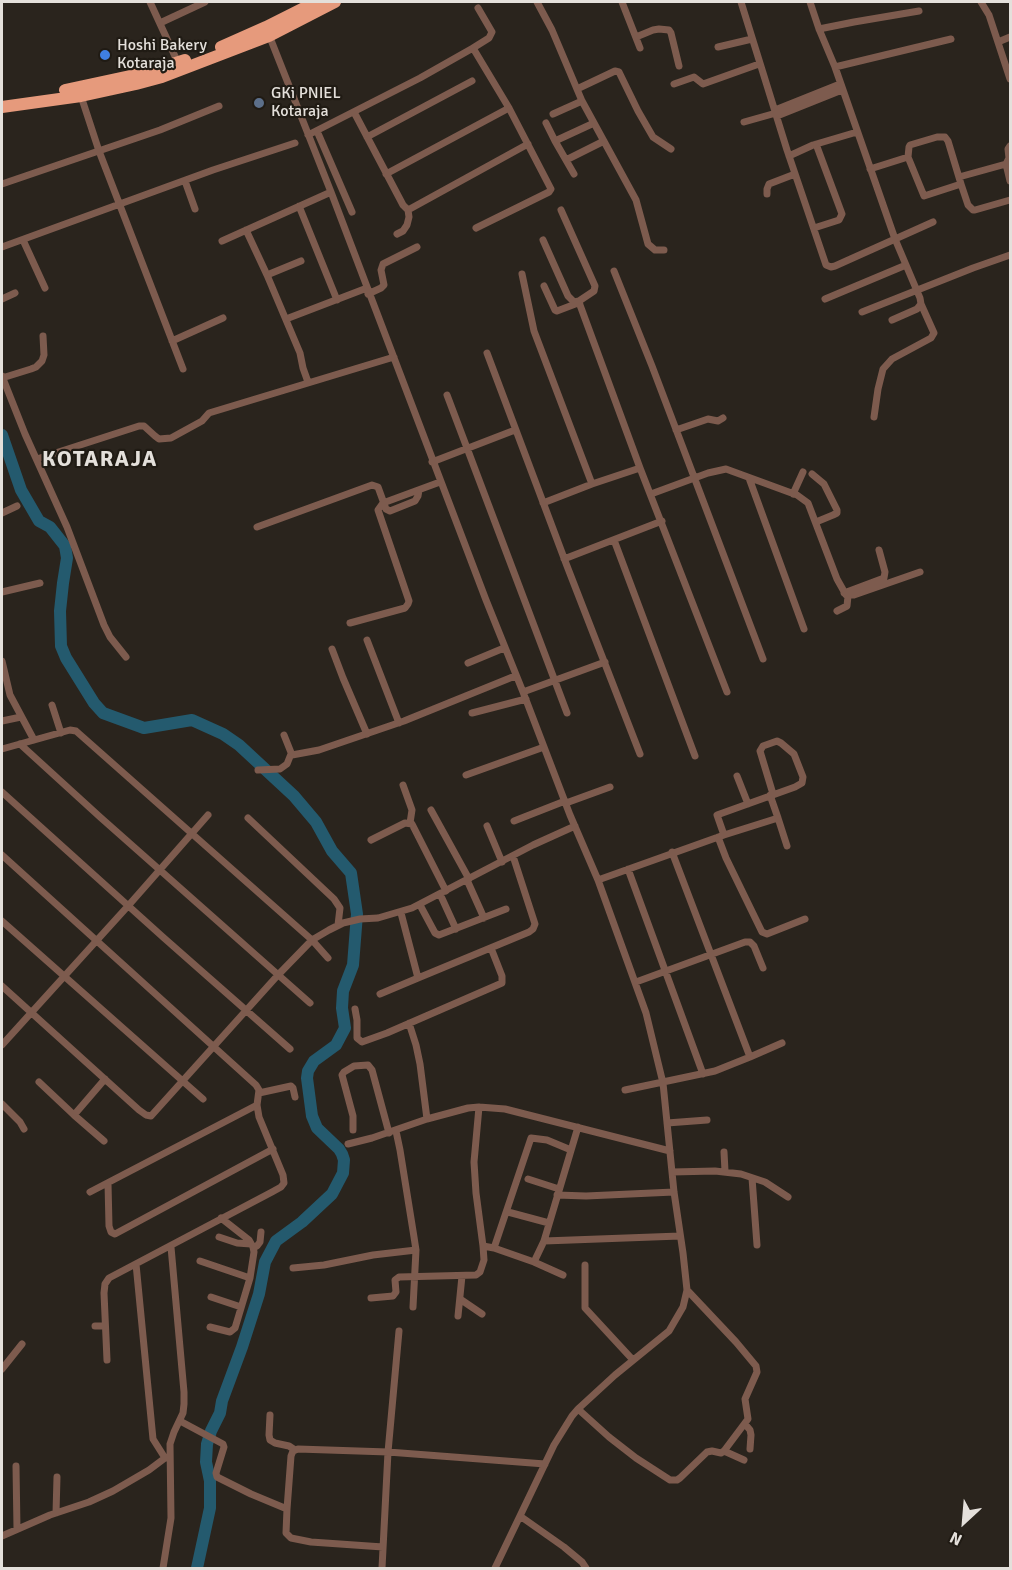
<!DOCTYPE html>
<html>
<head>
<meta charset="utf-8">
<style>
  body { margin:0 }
  #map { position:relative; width:1012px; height:1570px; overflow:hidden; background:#2a241d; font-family:Signika,sans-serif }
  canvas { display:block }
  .frame { position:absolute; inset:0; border:3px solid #e4e0db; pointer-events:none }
  .north { position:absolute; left:934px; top:1492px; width:60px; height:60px; -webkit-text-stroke:4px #201b14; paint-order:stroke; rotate:206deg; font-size:16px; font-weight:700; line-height:24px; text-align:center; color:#e4e0db }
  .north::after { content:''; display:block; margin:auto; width:21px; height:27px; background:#e4e0db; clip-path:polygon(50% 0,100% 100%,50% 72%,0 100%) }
</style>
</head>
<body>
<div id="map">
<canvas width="1012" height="1570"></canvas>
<div class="frame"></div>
<div class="north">N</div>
</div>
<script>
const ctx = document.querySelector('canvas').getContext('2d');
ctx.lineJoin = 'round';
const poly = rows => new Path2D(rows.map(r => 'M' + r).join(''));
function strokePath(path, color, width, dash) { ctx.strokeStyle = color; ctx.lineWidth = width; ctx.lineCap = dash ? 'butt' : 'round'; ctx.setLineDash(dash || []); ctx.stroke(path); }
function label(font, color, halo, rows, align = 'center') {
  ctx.font = font + ' Signika,sans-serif'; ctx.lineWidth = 4.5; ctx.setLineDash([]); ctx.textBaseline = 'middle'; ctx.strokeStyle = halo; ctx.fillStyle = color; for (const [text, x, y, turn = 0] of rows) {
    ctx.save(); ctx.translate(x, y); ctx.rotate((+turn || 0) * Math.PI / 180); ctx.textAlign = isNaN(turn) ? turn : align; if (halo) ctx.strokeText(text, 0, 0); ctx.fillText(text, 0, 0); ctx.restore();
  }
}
strokePath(poly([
  [2,435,21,490,39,521,50,527,65,546,67,558,63,583,60,611,61,646,66,658,94,703,103,713,144,728,192,720,223,734,239,745,294,796,316,822,332,851,351,873,357,914,353,965,343,991,342,1008,345,1028,336,1045,314,1061,308,1071,307,1078,312,1116,317,1128,339,1149,342,1154,344,1160,343,1173,332,1194,302,1222,276,1241,265,1262,259,1294,242,1347,222,1401,220,1413,211,1431,207,1444,206,1462,210,1481,210,1508,197,1568]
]), '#245a6e', 12);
strokePath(poly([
  [150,2,179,65],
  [537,2,552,30,582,101,636,200,648,244,655,250,664,250],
  [622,2,640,48],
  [741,2,787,150,826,265,831,267,835,266,933,222],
  [810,2,819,29,835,67,895,239,920,298,921,304,917,309,892,320],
  [981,2,989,15,1010,79],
  [160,23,205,2],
  [819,29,854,22,919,11],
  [269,35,331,192,486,600,523,692,570,815,598,880,646,1013,663,1083,674,1192,683,1253,687,1290,683,1307,669,1331,615,1375,578,1409,572,1416,554,1445,495,1568],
  [636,37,653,30,659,29,669,30,671,33,679,66],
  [998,42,1010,37],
  [718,47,752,39],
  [473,48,489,38,492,32,478,8],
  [835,67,951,39],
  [674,84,694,77,703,84,759,64],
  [577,89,615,71,619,72,638,111,653,137,671,149],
  [80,93,99,151,183,369],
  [775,110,840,84],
  [354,112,403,205,408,210,409,217,407,225,403,231,397,234],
  [553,114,582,101],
  [777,116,842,90],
  [744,122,776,113],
  [546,123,555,141,574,174],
  [317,131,352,212],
  [308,135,420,78,473,48,509,108,551,189,549,192,476,228],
  [367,137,472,81],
  [555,141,594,123],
  [789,156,813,145,857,132],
  [566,160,604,141],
  [1006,164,1009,158,1008,149,1010,146],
  [870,169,908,157,924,196,961,184,948,141,945,137,937,137,910,145,909,147,908,157],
  [386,174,509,108],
  [959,177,1006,164,1010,181],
  [185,181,195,209],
  [2,184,160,130,219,106],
  [961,184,968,205,973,210,975,210,1010,200],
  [767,194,767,189,769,184,795,174],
  [299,206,337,300],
  [408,210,528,144],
  [561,210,595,286,594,291,579,301,580,305,640,468,727,692],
  [814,228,839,220,842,214,816,144],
  [246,230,267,275,300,353,303,368,308,382],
  [23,240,45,288],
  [543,240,568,296,574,302,579,301],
  [222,241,331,192],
  [2,247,213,170,295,143],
  [614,271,652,366,763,659],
  [522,274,534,331,592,484],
  [267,275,301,261],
  [544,286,555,310,557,311,578,303],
  [368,294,381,288,384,285,381,270,383,264,417,247],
  [2,299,15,293],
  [825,299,906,265],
  [862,312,973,268,1010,255],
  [286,319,367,288],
  [172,341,223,318],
  [487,353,567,566,640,754],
  [2,376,25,434,67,527,104,625,110,637,126,657],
  [2,378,31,369,36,367,42,361,44,355,43,336],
  [447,395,567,713],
  [874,417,878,389,883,369,892,359,931,338,934,333,921,304],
  [676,430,708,419,718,421,723,418],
  [37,459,139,426,144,426,155,436,159,439,171,438,202,421,209,413,394,357],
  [432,462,515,430],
  [812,474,824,484,837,510,837,513,833,515,816,522],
  [749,478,804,629],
  [651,494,708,473,726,469,797,495,808,503,837,579,846,595,854,595,920,572],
  [793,494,803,472],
  [543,503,592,484,640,468],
  [2,513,17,506],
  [257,527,372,485,378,487,386,509,390,511,415,501,418,496,419,490],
  [614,540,695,756],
  [564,559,662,521],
  [2,592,40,583],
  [844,593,884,578,885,572,879,550],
  [837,611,847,606,848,596],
  [350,623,405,608,408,604,409,601,378,510,383,503,440,482],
  [367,640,399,723],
  [332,649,343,678,367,734],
  [2,661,10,695,34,740],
  [468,663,504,648],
  [523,692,605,662],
  [52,705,61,733],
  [472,713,526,699],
  [2,721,21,717],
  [284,735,292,755,319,750,404,721,515,676],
  [20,744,100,817,310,1003],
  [2,749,70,730,76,731,312,940,328,958],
  [258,770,280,769,287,764,291,754],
  [466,775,544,747],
  [737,776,748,804],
  [403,785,412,810,410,823],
  [2,792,164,938,290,1049],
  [566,803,610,787],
  [431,810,469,879],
  [248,818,334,899,340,908,338,925],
  [778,818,787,846],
  [514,821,565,801],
  [487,826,502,862],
  [724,835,717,815,795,787,802,783,803,777,794,754,781,743,777,741,763,746,760,751,773,794],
  [718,837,726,858,762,932,767,934,805,919],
  [371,840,405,823,412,824,446,891],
  [2,855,256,1085,259,1090,257,1105,259,1117,283,1175,284,1183,281,1187,272,1192,109,1278,105,1284,104,1293,107,1360],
  [628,869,703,1074],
  [467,880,484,918],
  [598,880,724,835,778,818,770,795],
  [440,894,456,929],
  [420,905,435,933,439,935,506,909],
  [401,913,418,978,529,932,533,929,535,924,513,856],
  [2,921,203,1099],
  [636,982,745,942,750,942,754,946,763,968],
  [2,986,139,1110,146,1115,151,1116,278,975,312,940,329,930,343,923,360,919,378,918,412,908,533,845,575,826],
  [380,994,418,978],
  [355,1009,357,1020,357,1038,362,1042,387,1033,502,983,502,976,491,948],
  [409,1023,416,1045,420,1064,427,1119],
  [2,1045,128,906,208,815],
  [750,1057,782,1043],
  [39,1082,74,1115,104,1141],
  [625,1090,715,1071,750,1057,672,852],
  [259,1093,291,1086,293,1088,295,1097],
  [2,1104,20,1122,24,1129],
  [74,1115,105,1079],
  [667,1123,707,1120],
  [353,1130,353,1116,342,1075,344,1072,354,1066,368,1065,372,1070,389,1133],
  [396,1131,400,1150,414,1237,416,1250,413,1307],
  [348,1144,372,1138,427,1119,468,1108,479,1107,505,1109,670,1151],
  [724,1152,725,1171],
  [672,1172,715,1171,741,1174,765,1182,788,1197],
  [752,1178,757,1245],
  [528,1179,559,1189],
  [108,1183,109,1226,111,1232,115,1234,273,1149],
  [90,1192,257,1105],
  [557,1195,586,1196,674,1192],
  [508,1212,549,1223],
  [219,1237,237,1243,251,1244],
  [544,1241,680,1236],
  [483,1246,494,1248,534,1262,544,1241,578,1127],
  [253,1247,257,1246,260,1242,261,1232],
  [494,1248,531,1138,547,1140,571,1150],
  [200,1261,250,1278],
  [534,1262,563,1275],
  [136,1264,153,1439,165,1458],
  [585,1265,585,1308,633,1360],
  [293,1268,324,1265,373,1255,416,1250],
  [211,1297,241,1307],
  [371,1298,393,1296,396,1292,395,1280,399,1277,476,1275,480,1272,484,1260,483,1246,476,1193,474,1162,479,1107],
  [460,1299,482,1314],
  [458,1316,462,1276],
  [95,1326,105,1326],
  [210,1327,230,1332,235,1328,250,1278,254,1252,253,1247,249,1240,221,1218],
  [2,1369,22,1344],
  [578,1409,609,1437,636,1458,670,1480,677,1480,680,1478,707,1452,712,1451,721,1453,724,1451,748,1419,745,1399,757,1372,756,1366,736,1342,687,1290],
  [270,1415,269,1435,270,1440,275,1443,289,1446,295,1450],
  [180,1421,223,1444,224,1447,216,1473,217,1477,251,1494,287,1509,286,1533,291,1538,311,1542,383,1547],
  [745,1424,750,1430,751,1435,750,1449],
  [724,1451,744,1460],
  [16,1466,17,1529],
  [287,1509,291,1456,293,1451,298,1449,388,1452,545,1464],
  [56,1513,57,1477],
  [520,1516,564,1547,582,1562,586,1568],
  [2,1536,50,1515,89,1502,113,1491,149,1470,165,1458,169,1458],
  [163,1568,171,1518,170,1444,174,1432,183,1413,184,1404,184,1392,171,1247],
  [382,1568,388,1452,399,1331]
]), '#7d5b4e', 7);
strokePath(poly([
  [221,47,266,27,316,2],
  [65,90,144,73,185,60],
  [2,107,81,96,136,84,162,77,269,36,335,2]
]), '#e69a7c', 12);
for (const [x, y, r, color] of [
  [105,55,6,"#3f7fe0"],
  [259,103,6,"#5c6f8a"]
]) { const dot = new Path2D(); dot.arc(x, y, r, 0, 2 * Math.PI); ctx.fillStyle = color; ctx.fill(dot); strokePath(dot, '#201b14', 2); }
label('16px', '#e4e0db', '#201b14', [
  ["Hoshi Bakery",117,46],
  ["Kotaraja",117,64],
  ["GKi PNIEL",271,94],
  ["Kotaraja",271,112]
], 'left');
ctx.letterSpacing = '1.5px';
label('bold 22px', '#e4e0db', '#201b14', [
  ["KOTARAJA",100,460]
]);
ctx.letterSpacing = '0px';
</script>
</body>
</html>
